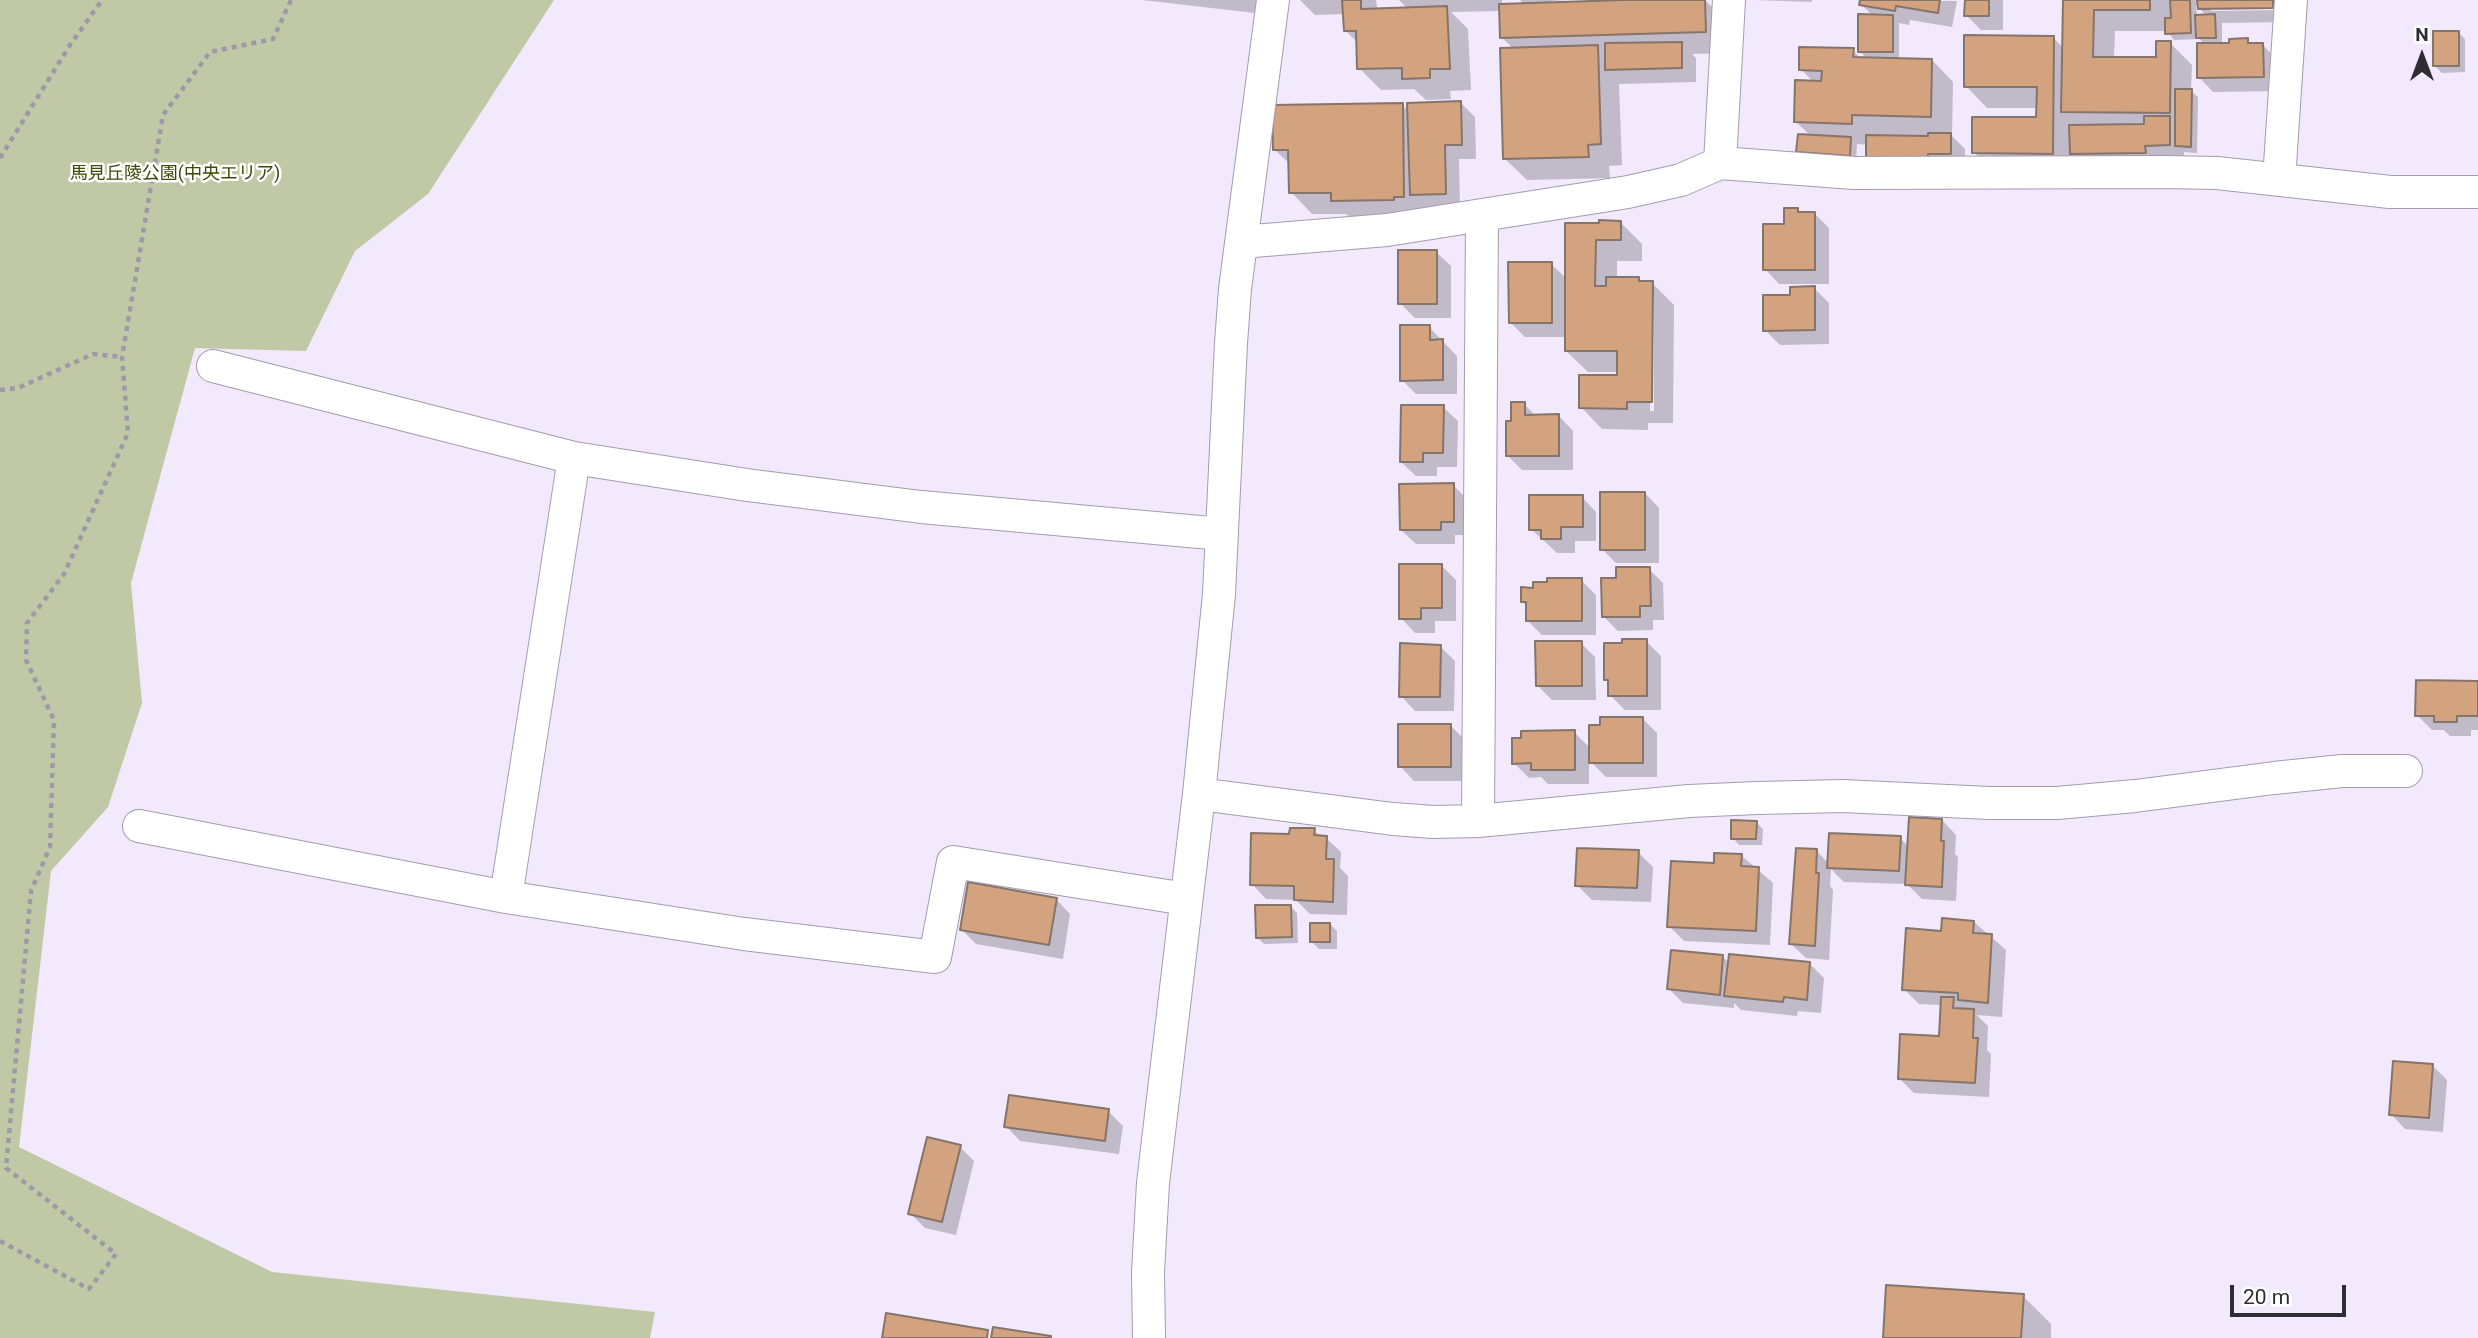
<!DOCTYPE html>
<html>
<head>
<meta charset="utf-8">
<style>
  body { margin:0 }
  #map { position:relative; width:2478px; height:1338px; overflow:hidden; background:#f2e9fc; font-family:Roboto,sans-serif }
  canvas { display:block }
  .north { position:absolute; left:2387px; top:21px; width:70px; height:70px; -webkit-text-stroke:5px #fff; paint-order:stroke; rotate:0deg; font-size:19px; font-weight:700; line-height:28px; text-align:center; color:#2f2c33 }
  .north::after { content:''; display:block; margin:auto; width:24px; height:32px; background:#2f2c33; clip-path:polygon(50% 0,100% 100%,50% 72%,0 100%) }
  .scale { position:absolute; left:2230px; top:1285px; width:116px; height:32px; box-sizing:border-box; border:4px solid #2f2c33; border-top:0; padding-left:9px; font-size:21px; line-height:24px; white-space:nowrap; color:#2f2c33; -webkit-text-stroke:5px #fff; paint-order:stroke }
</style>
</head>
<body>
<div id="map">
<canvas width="2478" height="1338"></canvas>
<div class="north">N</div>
<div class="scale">20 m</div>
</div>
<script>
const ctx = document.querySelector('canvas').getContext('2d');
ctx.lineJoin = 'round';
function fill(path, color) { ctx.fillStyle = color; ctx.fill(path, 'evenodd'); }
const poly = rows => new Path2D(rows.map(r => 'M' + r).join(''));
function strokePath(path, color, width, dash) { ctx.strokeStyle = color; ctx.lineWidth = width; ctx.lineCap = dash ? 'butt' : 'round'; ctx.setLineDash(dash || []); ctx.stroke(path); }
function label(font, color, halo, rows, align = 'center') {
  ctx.font = font + ' Roboto,"Noto Sans JP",sans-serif'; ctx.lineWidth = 5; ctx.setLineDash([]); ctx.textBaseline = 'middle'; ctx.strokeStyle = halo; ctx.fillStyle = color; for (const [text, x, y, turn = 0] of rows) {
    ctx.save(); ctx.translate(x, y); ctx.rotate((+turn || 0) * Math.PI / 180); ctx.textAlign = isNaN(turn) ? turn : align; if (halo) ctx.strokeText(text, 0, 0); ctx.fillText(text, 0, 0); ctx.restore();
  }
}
fill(poly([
  [0,0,554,0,428,194,355,251,306,351,195,348,131,583,142,703,108,807,51,871,19,1147,272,1272,655,1312,650,1338,0,1338]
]), '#c0c8a6');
fill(poly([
  [1142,0,1266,0,1264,14],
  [1300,0,1376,0,1377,7,1379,10,1408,9,1399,0,1502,0,1502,5,1525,5,1520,0,1565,0,1552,1,1552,4,1705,0,1726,21,1727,53,1692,54,1696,58,1696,82,1619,84,1622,165,1609,166,1610,178,1527,180,1505,159,1514,49,1502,38,1501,11,1451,12,1468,29,1471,90,1450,91,1451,99,1426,100,1414,89,1381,90,1359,68,1358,43,1345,30,1345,14,1315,15],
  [1754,0,1812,0,1812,2],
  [1862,0,1957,1,1952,27,1910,20,1909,25,1899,23,1899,60,1932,60,1953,82,1952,136,1965,149,1965,168,1868,145,1857,144,1856,162,1805,159,1798,152,1811,136,1796,122,1814,83,1801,69,1853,50,1861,59,1867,59,1860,51,1873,16,1861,4],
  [1966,0,2003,0,2003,30,1981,30,1966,15],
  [2065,0,2287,0,2287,22,2222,23,2222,45,2247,40,2252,45,2263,45,2277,60,2278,91,2213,92,2199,77,2205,45,2200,39,2174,40,2167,31,2115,31,2114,59,2158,59,2170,43,2192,65,2191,91,2198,97,2197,153,2184,152,2184,159,2086,168,2074,155,2074,175,1995,174,1974,152,2038,118,2038,108,1987,108,1966,86,2053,37,2064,49],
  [2196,5,2207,16,2197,16],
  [2282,6,2282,10,2211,11,2211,7],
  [2458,32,2465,39,2465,72,2442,73,2435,66],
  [1460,102,1475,117,1476,159,1459,159,1460,208,1355,222,1346,214,1312,214,1291,192,1290,164,1275,150,1402,105,1409,112],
  [1797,210,1800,213,1814,213,1829,228,1829,284,1779,284,1765,269,1786,226],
  [1620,222,1642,244,1642,261,1617,261,1617,279,1638,279,1642,283,1652,283,1674,305,1673,423,1648,423,1648,430,1602,429,1581,407,1619,377,1619,372,1588,372,1566,351,1566,337,1525,337,1510,322,1551,264,1567,279,1567,224],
  [1651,298,1654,298,1654,411,1650,411],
  [1436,252,1451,266,1451,318,1415,318,1400,303],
  [1814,288,1829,303,1829,344,1780,345,1765,330,1792,297],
  [1429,327,1457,356,1457,394,1416,394,1402,380],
  [1524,404,1537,417,1559,416,1573,431,1573,470,1522,470,1507,455,1513,423],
  [1443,407,1458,421,1457,467,1437,467,1437,476,1416,476,1401,462],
  [1453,485,1468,500,1468,535,1455,535,1455,544,1416,544,1401,530],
  [1645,493,1659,508,1659,563,1616,563,1602,549],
  [1582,497,1596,512,1596,541,1575,541,1575,553,1557,553,1531,529],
  [1441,565,1456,580,1456,621,1435,621,1435,633,1415,633,1401,618],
  [1649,569,1663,583,1664,620,1653,620,1653,630,1618,631,1603,616,1618,580],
  [1581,580,1596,595,1596,635,1542,635,1527,620,1527,607,1523,602,1535,590],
  [1646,641,1661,656,1661,710,1625,710,1610,695,1610,684,1605,679],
  [1581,643,1595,657,1596,700,1552,700,1537,685],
  [1440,646,1455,661,1454,711,1415,711,1401,696],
  [2478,682,2478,730,2471,730,2471,736,2450,736,2444,730,2432,730,2417,715],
  [1642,718,1657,733,1657,777,1606,777,1589,760,1589,784,1548,784,1541,777,1529,778,1514,763,1574,732,1591,749],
  [1450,725,1465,740,1465,781,1414,781,1400,766],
  [1942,820,1956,835,1955,854,1958,857,1956,901,1922,899,1907,884,1844,882,1831,869,1830,886,1833,890,1829,960,1806,958,1791,944,1817,851,1829,864,1900,838,1909,847],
  [1756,822,1763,829,1762,845,1739,845,1733,838],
  [1314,830,1321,837,1326,838,1341,852,1340,868,1348,876,1347,915,1310,914,1296,900,1266,899,1252,884,1291,836],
  [1638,852,1653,867,1651,902,1592,900,1577,885],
  [1742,856,1773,883,1770,945,1684,941,1669,926,1716,864],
  [1056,899,1070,914,1063,959,976,944,962,930],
  [1290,906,1297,913,1298,943,1264,944,1257,937],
  [1974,922,2006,950,2002,1017,1977,1015,1988,1026,1987,1050,1991,1054,1989,1097,1914,1093,1900,1079,1941,1038,1942,1005,1919,1004,1904,989,1943,933],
  [1330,924,1337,931,1337,949,1319,949,1312,942],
  [1723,957,1730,964,1810,964,1824,978,1821,1013,1798,1011,1797,1016,1741,1010,1734,1003,1734,1008,1683,1003,1669,989],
  [2433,1066,2447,1080,2443,1132,2405,1129,2391,1114],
  [1108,1111,1123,1126,1119,1154,1020,1141,1006,1126],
  [960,1147,974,1161,956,1235,925,1228,910,1213],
  [2023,1296,2051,1324,2051,1338,1885,1338]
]), '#0003');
const building = poly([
  [1342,0,1361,0,1361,9,1447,6,1450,69,1430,69,1430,78,1402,79,1402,68,1357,69,1356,31,1344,31,1342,0],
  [1623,0,1705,0,1706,32,1500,38,1499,4,1623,0],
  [1860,0,1940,0,1938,13,1896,6,1895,11,1859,5,1860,0],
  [1965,0,1989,0,1989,16,1964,16,1965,0],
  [2063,0,2150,0,2150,10,2094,10,2093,57,2156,57,2156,41,2171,41,2170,113,2061,112,2063,0],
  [2170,0,2190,0,2191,33,2165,34,2165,18,2171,18,2170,0],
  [2197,0,2273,0,2273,8,2198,9,2197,0],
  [1858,14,1893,15,1893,52,1858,52,1858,14],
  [2215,14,2216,38,2196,38,2195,15,2215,14],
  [2433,31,2459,31,2459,66,2433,66,2433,31],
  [1964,35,2054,36,2053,154,1972,153,1972,117,2036,117,2037,87,1964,87,1964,35],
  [2248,38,2248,43,2263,43,2264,77,2197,78,2197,43,2229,43,2229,39,2248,38],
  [1682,42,1682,68,1605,70,1605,43,1682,42],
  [1598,45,1601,144,1588,145,1589,157,1503,159,1500,48,1598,45],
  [1799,47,1854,48,1853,57,1932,59,1931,117,1852,115,1852,124,1794,122,1795,80,1821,81,1822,71,1799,70,1799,47],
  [2175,89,2192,89,2191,147,2175,146,2175,89],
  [1461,101,1462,145,1445,145,1446,194,1410,195,1407,103,1461,101],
  [1403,103,1404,197,1394,197,1394,200,1331,201,1331,193,1289,193,1288,150,1273,150,1272,105,1403,103],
  [2144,116,2170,116,2170,145,2145,146,2146,153,2070,154,2069,125,2144,124,2144,116],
  [1928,133,1951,133,1951,154,1928,154,1928,159,1866,159,1866,135,1928,136,1928,133],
  [1798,134,1851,137,1850,156,1796,152,1798,134],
  [1784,208,1798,208,1798,212,1815,212,1815,270,1763,270,1763,224,1784,224,1784,208],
  [1599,220,1621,221,1621,240,1596,240,1595,286,1606,286,1606,277,1639,277,1639,281,1653,281,1652,402,1627,402,1627,409,1579,408,1579,375,1617,375,1617,351,1565,351,1565,223,1599,223,1599,220],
  [1398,250,1437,250,1437,304,1398,304,1398,250],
  [1508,262,1552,262,1552,323,1509,323,1508,262],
  [1815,286,1815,330,1763,331,1763,295,1790,295,1790,287,1815,286],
  [1400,325,1430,325,1430,340,1443,339,1443,380,1400,381,1400,325],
  [1511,402,1525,402,1525,415,1559,414,1559,456,1506,456,1506,421,1511,421,1511,402],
  [1401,405,1444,405,1443,453,1423,453,1423,462,1400,462,1401,405],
  [1454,483,1454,522,1441,522,1441,530,1400,530,1399,484,1454,483],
  [1600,492,1645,492,1645,550,1600,550,1600,492],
  [1529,495,1583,495,1583,527,1561,527,1561,539,1541,539,1541,530,1529,530,1529,495],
  [1399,564,1442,564,1442,608,1421,608,1421,619,1399,619,1399,564],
  [1616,567,1650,567,1651,606,1640,606,1640,617,1602,617,1601,578,1616,578,1616,567],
  [1547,578,1582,578,1582,621,1526,621,1526,602,1521,602,1521,587,1533,588,1533,582,1547,582,1547,578],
  [1622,639,1647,639,1647,696,1608,696,1608,680,1604,680,1604,643,1622,643,1622,639],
  [1535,641,1582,641,1582,686,1536,686,1535,641],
  [1400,643,1441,645,1440,697,1399,697,1400,643],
  [2416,680,2478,681,2478,716,2457,716,2457,722,2434,722,2434,716,2415,716,2416,680],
  [1600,717,1643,717,1643,763,1589,763,1589,725,1600,725,1600,717],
  [1398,724,1451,724,1451,767,1398,767,1398,724],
  [1575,730,1575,770,1531,770,1531,763,1512,764,1512,738,1521,738,1521,731,1575,730],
  [1909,817,1942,819,1941,841,1944,841,1942,887,1905,885,1909,817],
  [1731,820,1757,821,1756,839,1731,839,1731,820],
  [1290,828,1315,828,1314,835,1327,836,1326,859,1334,859,1333,902,1294,900,1294,886,1250,885,1251,833,1289,834,1290,828],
  [1829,833,1901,836,1899,871,1827,868,1829,833],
  [1577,848,1639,850,1637,888,1575,886,1577,848],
  [1796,848,1817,849,1816,873,1819,873,1815,946,1789,944,1796,848],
  [1714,853,1742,854,1741,866,1759,867,1756,931,1667,927,1671,861,1714,863,1714,853],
  [968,882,1057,898,1049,945,960,930,968,882],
  [1255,905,1291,905,1292,937,1256,938,1255,905],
  [1942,918,1974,921,1973,933,1992,934,1988,1003,1958,1000,1958,993,1902,990,1906,928,1941,931,1942,918],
  [1310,923,1330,923,1330,942,1310,942,1310,923],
  [1671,950,1723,955,1720,995,1667,989,1671,950],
  [1729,954,1810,962,1807,1000,1784,997,1783,1002,1724,996,1729,954],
  [1941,997,1954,997,1953,1008,1974,1009,1973,1038,1978,1038,1975,1083,1898,1079,1900,1034,1939,1036,1941,997],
  [2393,1061,2433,1064,2429,1118,2389,1115,2393,1061],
  [1009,1095,1109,1109,1105,1141,1004,1127,1009,1095],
  [927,1137,961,1145,942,1222,908,1214,927,1137],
  [1886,1285,2024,1294,2021,1338,1883,1338,1886,1285],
  [886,1313,988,1330,987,1338,882,1338,886,1313],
  [993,1327,1051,1336,1051,1338,991,1338,993,1327]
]);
fill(building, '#d3a27f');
strokePath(building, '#857469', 2);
const street = poly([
  [1720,163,1729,0],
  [2279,180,2291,0],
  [1241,242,1387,230,1628,192,1681,180,1720,163,1854,173,2165,172,2217,173,2390,192,2478,192],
  [213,366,574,458,747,485,921,507,1222,534],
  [1199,794,1393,819,1433,822,1478,821,1689,801,1757,798,1843,796,1989,803,2057,803,2135,796,2274,778,2342,771,2406,771],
  [1478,821,1482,215],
  [139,826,506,897,744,934,935,957,953,862,1186,899],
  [506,897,574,458],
  [1149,1338,1148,1272,1153,1183,1199,794,1219,594,1231,343,1235,289,1273,0]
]);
strokePath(street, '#a49cae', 34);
strokePath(poly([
  [0,158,70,45,102,0],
  [0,390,18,388,93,354,122,357],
  [0,1241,89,1289,116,1254,6,1168,31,891,50,847,54,720,26,660,27,623,64,574,128,433,122,357,163,115,210,52,273,39,291,0]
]), '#9f99a7', 4.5, [5, 5]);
strokePath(street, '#fff', 32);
label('18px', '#3f4908', '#fff', [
  ["馬見丘陵公園(中央エリア)",175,174]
]);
</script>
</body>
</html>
